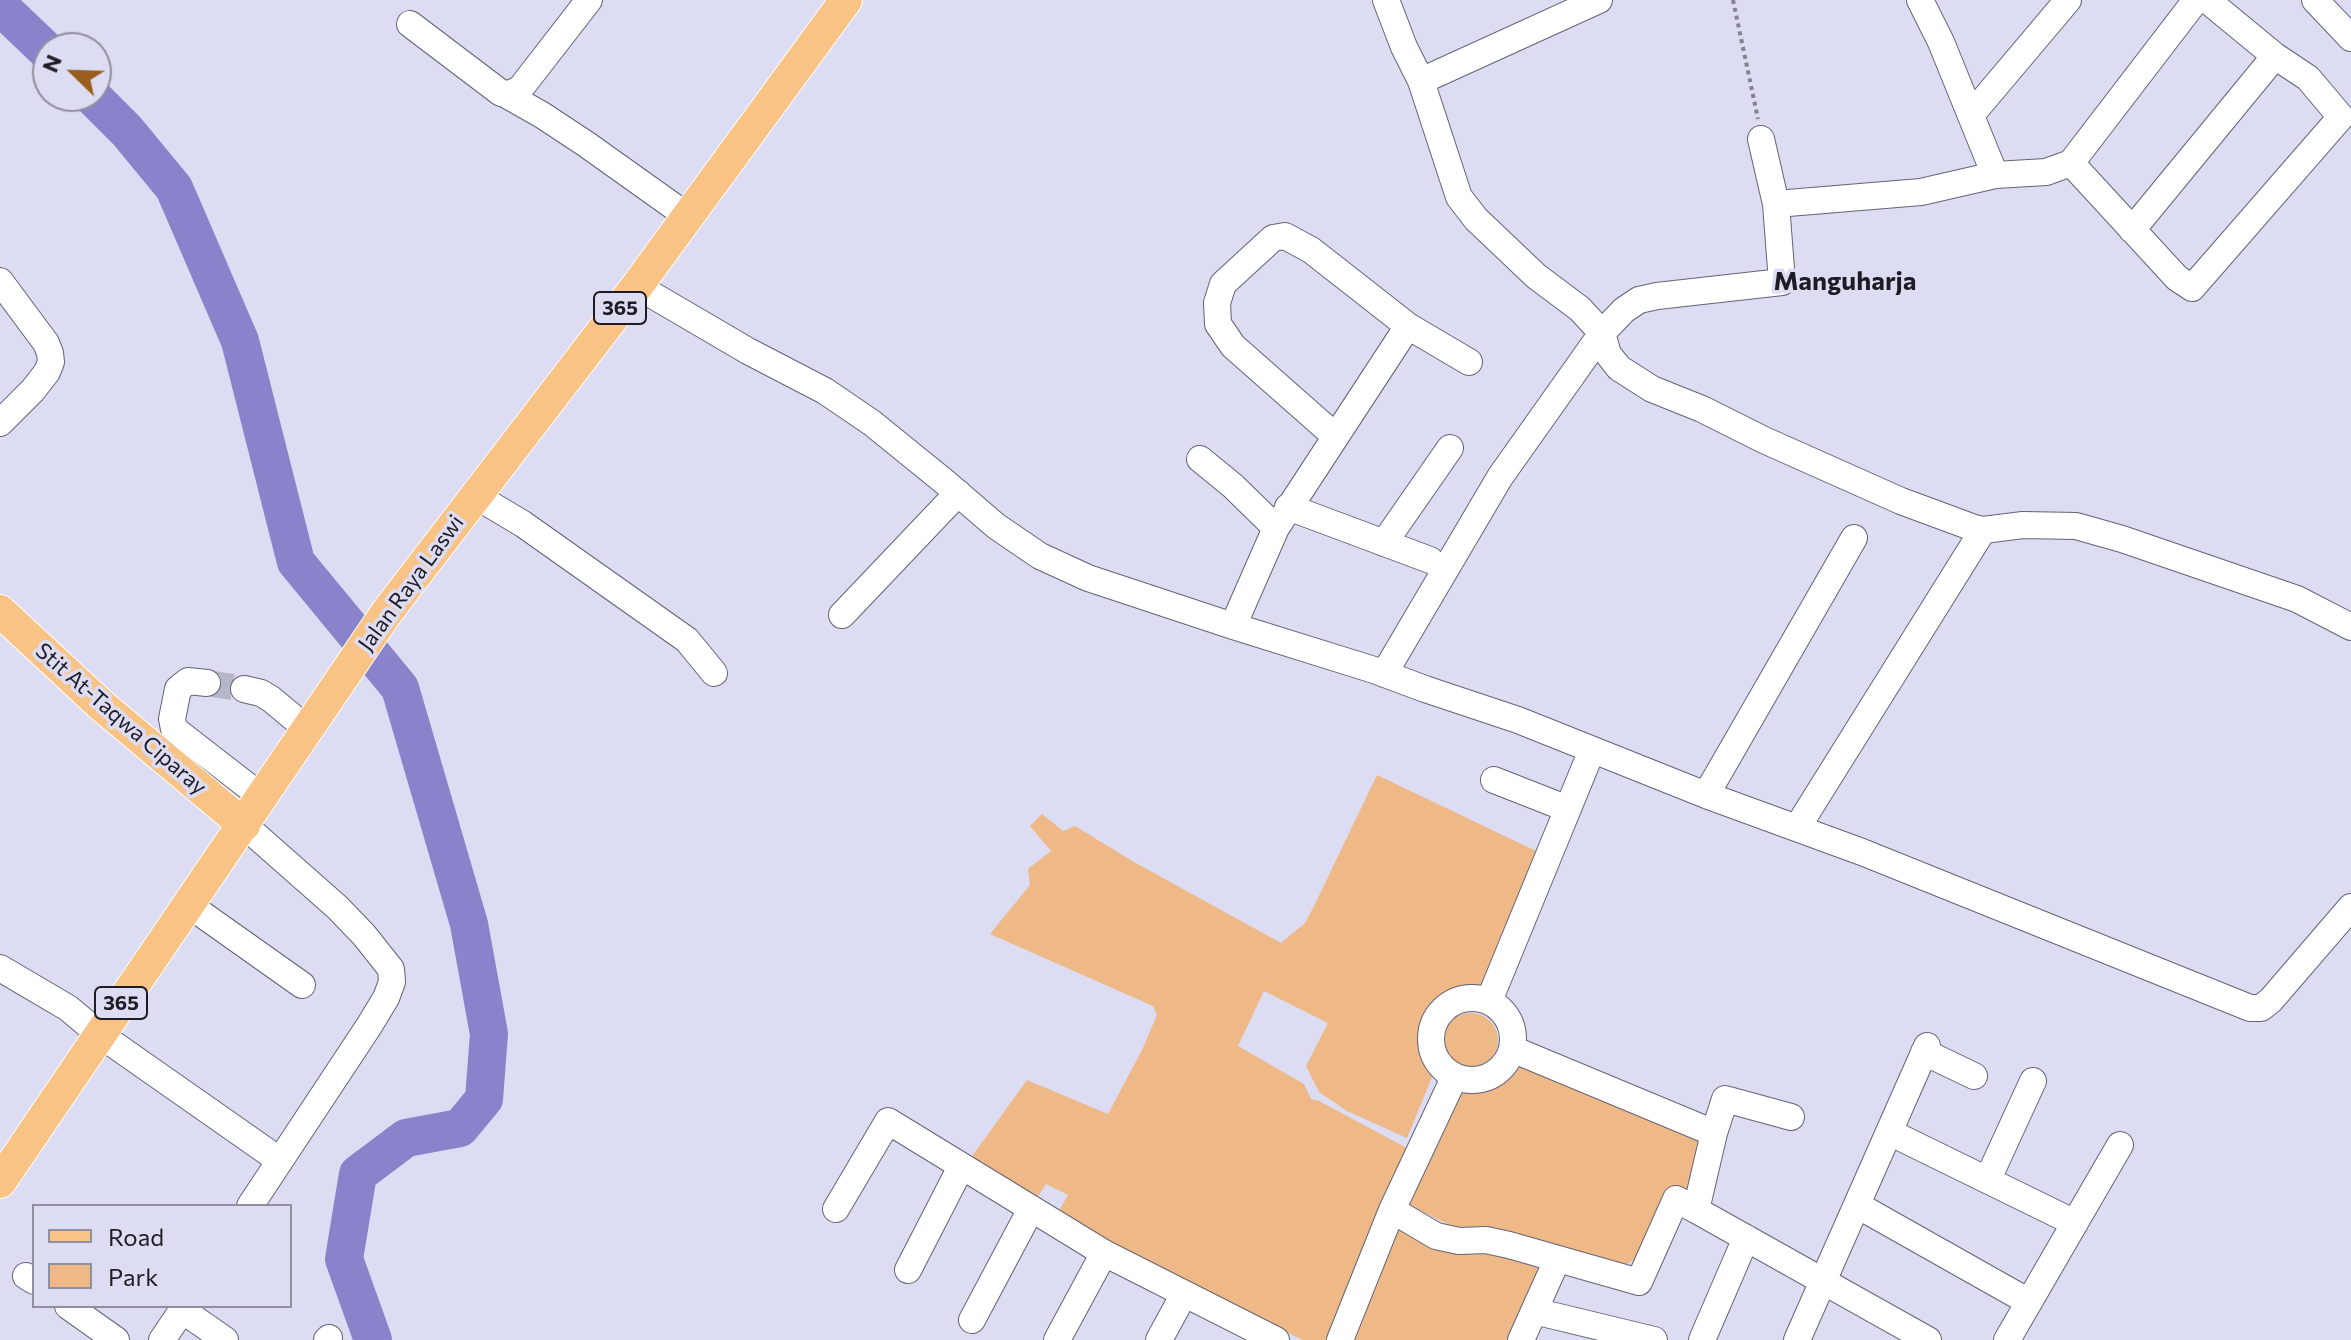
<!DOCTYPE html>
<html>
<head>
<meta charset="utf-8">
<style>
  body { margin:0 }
  #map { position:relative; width:2351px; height:1340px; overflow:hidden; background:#dcdcf2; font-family:Commissioner,sans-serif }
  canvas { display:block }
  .legend { position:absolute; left:32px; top:1204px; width:260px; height:104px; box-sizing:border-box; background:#dcdcf2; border:2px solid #908fa0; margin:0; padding:10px 14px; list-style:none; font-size:24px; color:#1d1c24 }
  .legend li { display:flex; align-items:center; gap:16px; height:40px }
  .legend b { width:40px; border:2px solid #908fa0 }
  .north { position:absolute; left:32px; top:32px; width:80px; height:80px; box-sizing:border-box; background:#dcdcf2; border:2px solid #908fa0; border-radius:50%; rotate:293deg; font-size:22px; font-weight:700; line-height:32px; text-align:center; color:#1d1c24 }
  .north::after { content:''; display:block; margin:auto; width:28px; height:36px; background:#995e1e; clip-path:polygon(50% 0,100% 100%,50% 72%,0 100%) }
</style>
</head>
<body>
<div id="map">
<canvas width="2351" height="1340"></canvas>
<ul class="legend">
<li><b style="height:10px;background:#fac386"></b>Road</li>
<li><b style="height:22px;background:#efb987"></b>Park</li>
</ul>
<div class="north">N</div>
</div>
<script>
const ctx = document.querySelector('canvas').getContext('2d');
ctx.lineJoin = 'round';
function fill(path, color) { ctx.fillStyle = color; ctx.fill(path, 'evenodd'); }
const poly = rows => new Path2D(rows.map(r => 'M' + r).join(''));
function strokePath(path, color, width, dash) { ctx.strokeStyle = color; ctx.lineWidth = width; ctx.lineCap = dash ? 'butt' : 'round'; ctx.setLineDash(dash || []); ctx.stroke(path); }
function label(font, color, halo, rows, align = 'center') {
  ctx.font = font + ' Commissioner,sans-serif'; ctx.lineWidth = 7; ctx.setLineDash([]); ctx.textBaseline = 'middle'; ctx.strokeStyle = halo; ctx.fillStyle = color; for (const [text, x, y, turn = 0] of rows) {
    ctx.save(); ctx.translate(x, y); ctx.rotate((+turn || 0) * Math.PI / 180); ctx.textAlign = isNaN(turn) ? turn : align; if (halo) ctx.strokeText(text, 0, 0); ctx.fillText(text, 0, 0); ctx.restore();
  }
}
fill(poly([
  [1377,775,1536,851,1479,991,1476,995,1456,994,1441,999,1424,1019,1423,1046,1425,1058,1435,1070,1407,1138,1347,1111,1319,1092,1306,1066,1328,1023,1264,991,1238,1046,1304,1084,1311,1099,1319,1101,1407,1148,1333,1340,1303,1340,1220,1301,1105,1241,1058,1213,1068,1195,1046,1184,1037,1198,970,1159,1027,1080,1108,1114,1142,1050,1157,1015,1153,1006,990,934,1030,885,1028,869,1051,851,1030,826,1042,814,1063,831,1075,826,1134,862,1281,943,1305,923,1314,906],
  '1444 1040a27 27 0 1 1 54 0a27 27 0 1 1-54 0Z',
  [1519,1061,1700,1138,1692,1191,1638,1257,1623,1267,1458,1229,1406,1204,1458,1091,1476,1093,1485,1089,1506,1077],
  [1393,1227,1402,1227,1466,1247,1542,1266,1513,1340,1346,1340]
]), '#efb987');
strokePath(poly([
  [0,4,5,11,48,52],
  [92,96,127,131,174,188,240,341,296,562,400,688,469,924,489,1034,484,1099,460,1128,406,1138,358,1174,344,1259,373,1340]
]), '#8983cb', 38);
strokePath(poly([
  [207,683,244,689]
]), '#b6b6c9', 26, [26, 13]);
const minor = poly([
  [1386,0,1404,47,1421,81,1599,0],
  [1920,0,1941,42,1995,175],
  [2315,0,2351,38],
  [410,24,501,93,509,94,520,89,589,0],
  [1421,81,1459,197,1476,219,1536,276,1580,309,1602,333,1608,354,1619,368,1652,389,1702,409,1764,440,1901,501,1974,528,1983,530,2023,525,2076,526,2122,539,2297,599,2351,627],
  [505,94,542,115,586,144,687,216],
  [1971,115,2068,0],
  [1761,139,1776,204,1921,192,1995,175,2046,172,2071,163,2196,0],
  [2071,163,2177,278,2192,288,2341,117,2308,78,2275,56,2207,0],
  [2132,230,2275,56],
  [0,281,46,343,50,353,51,362,47,372,33,390,0,423],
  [637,286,748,351,825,391,872,423,946,483,996,526,1040,556,1088,578,1233,626,1374,670,1425,689,1518,720,1706,795,1862,852,2250,1008,2261,1008,2271,1000,2351,907],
  [1408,326,1469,362],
  [1200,459,1233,486,1276,528],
  [476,496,523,524,687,640,714,673],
  [1288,507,1430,560],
  [1384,543,1450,448],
  [842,615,958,493],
  [1233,626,1276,528,1408,326,1311,250,1285,236,1273,238,1223,284,1217,303,1218,324,1233,346,1335,436],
  [1384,674,1500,477,1602,333,1624,310,1639,300,1657,296,1782,282,1776,204],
  [207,683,188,681,178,689,172,719,174,729,263,798],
  [244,689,261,693,271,699,307,729],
  [1494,780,1568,809],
  [1706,795,1854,538],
  [244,825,337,907,364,935,391,969,392,982,386,998,369,1026,250,1206],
  [1797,828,1983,530],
  [189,905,302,985],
  [0,968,68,1008,99,1034,279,1160],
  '1431 1039a41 41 0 1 1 82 0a41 41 0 1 1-82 0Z',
  [1489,1001,1592,750],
  [1512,1049,1714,1133,1696,1210,1928,1340],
  [1924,1052,1974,1076],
  [1889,1132,2075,1223],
  [1714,1133,1725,1099,1791,1117],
  [1988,1179,2033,1081],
  [1857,1205,2029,1302],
  [836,1209,888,1121,1104,1253,1276,1340],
  [1392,1210,1436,1236,1459,1241,1486,1240,1509,1245,1639,1282,1676,1199,1696,1210],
  [908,1270,961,1167],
  [26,1276,34,1281],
  [68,1306,116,1340],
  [182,1310,225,1340],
  [1534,1311,1654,1340],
  [972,1320,1031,1209],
  [162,1340,185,1306],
  [327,1340,329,1338],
  [1057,1340,1104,1253],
  [1159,1340,1184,1294],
  [1340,1340,1392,1210,1454,1078],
  [1521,1340,1557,1260],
  [1702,1340,1746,1238],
  [1797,1340,1927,1046],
  [2007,1340,2120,1145]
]);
const major = poly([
  [0,611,101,705,244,825],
  [0,1182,387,612,637,286,846,0]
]);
strokePath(minor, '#646376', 28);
strokePath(major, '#fff', 34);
strokePath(poly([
  [1733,0,1758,119]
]), '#828291', 4, [4, 4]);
strokePath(minor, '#fff', 26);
strokePath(major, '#fac386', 32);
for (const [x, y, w] of [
  [620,308,52],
  [121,1003,52]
]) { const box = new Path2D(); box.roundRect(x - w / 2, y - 16, w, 32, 6); ctx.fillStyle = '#dcdcf2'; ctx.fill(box); strokePath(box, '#1d1c24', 2); }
label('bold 20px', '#1d1c24', null, [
  ["365",620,308],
  ["365",121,1003]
]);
label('22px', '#1d1c24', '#dcdcf2', [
  ["Jalan Raya Laswi",411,583,-54],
  ["Stit At-Taqwa Ciparay",121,719,41]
]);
label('bold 26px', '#1d1c24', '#dcdcf2', [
  ["Manguharja",1845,281]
]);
</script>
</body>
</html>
